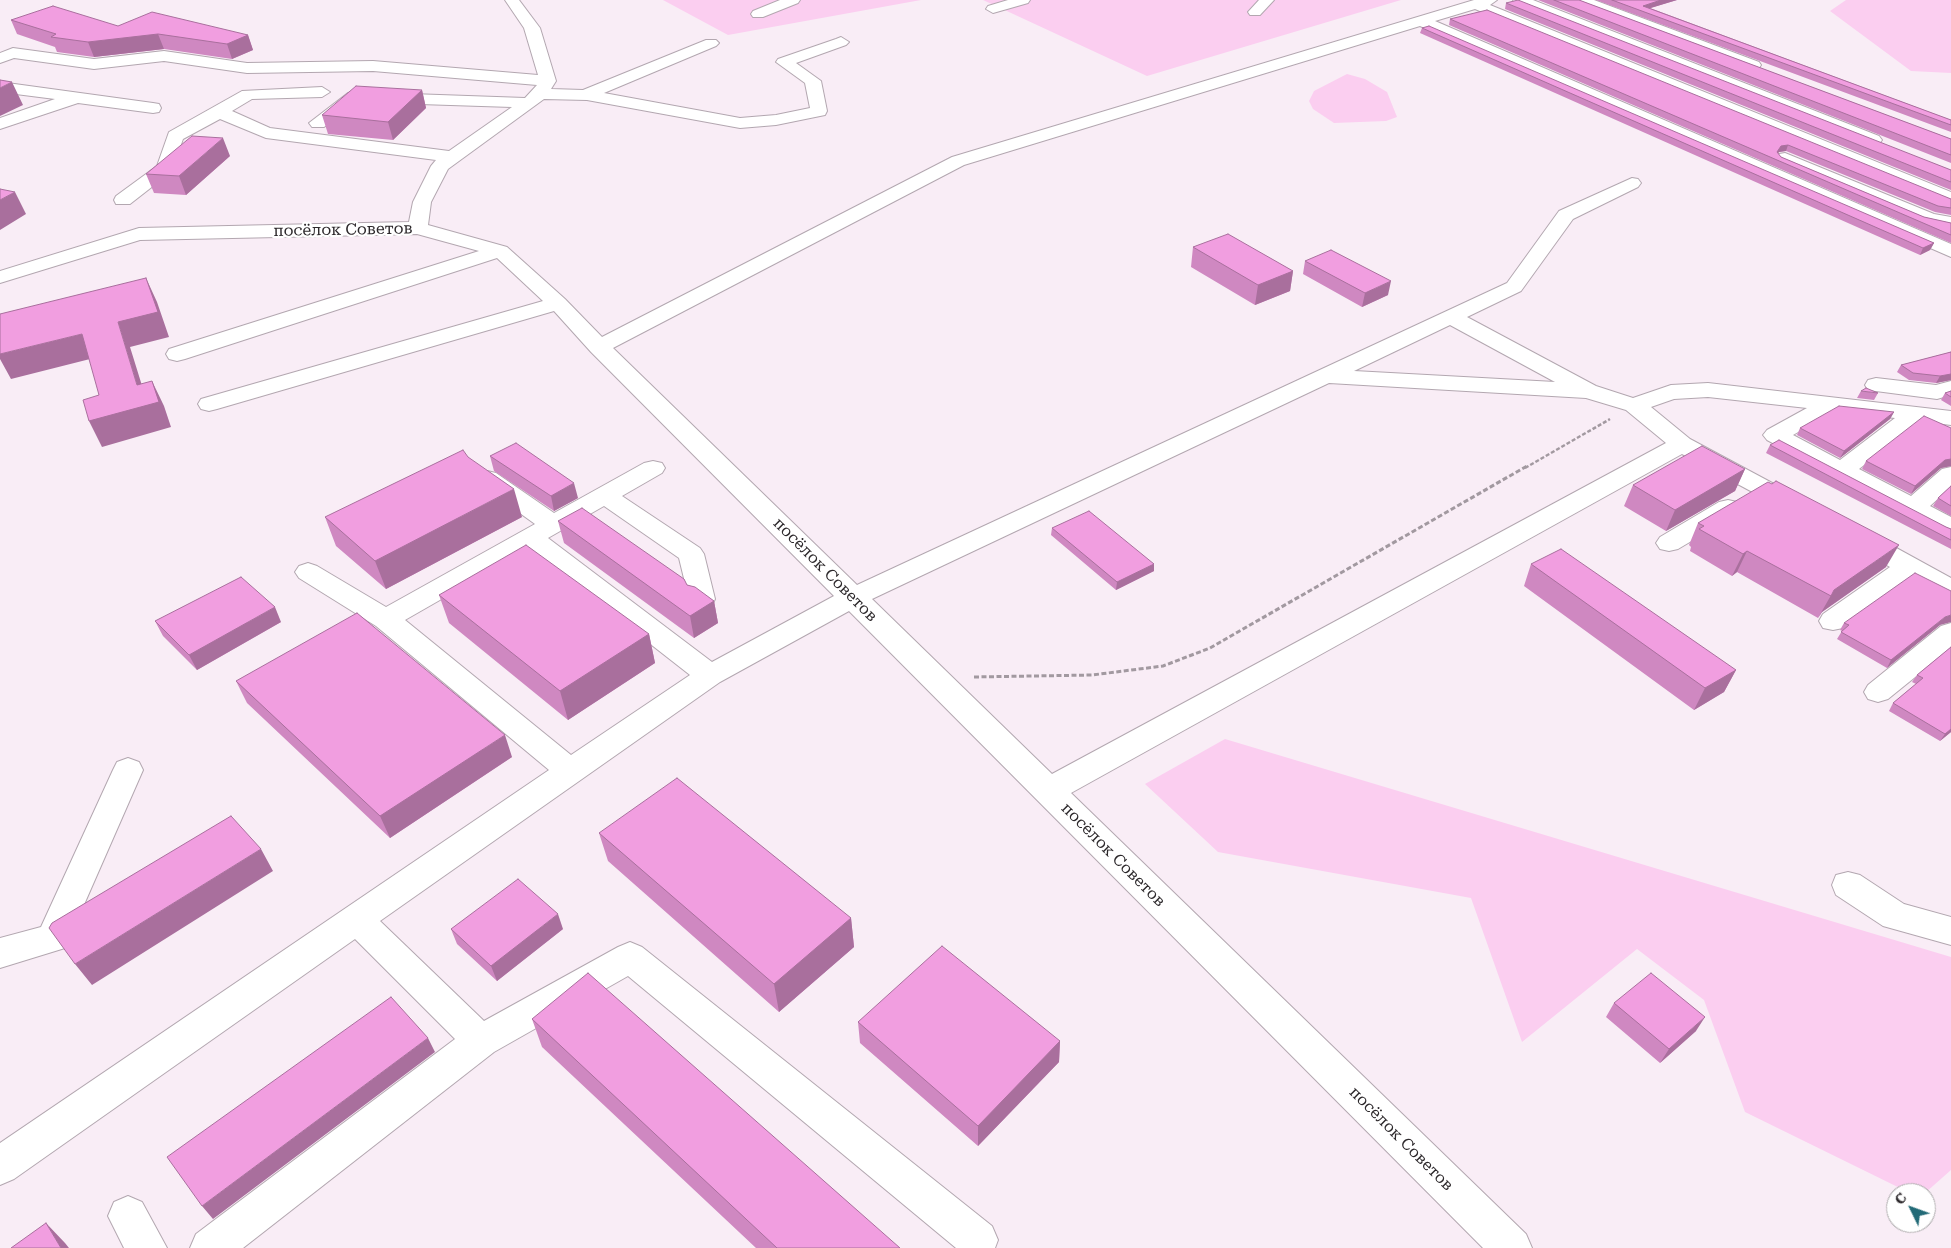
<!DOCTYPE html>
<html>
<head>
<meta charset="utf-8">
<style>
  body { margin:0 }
  #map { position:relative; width:1951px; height:1248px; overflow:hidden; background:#f9edf6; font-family:"Roboto Serif",serif }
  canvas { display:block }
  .north { position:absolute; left:1886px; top:1183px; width:50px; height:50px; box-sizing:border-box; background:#fff; border:1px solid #aba9aa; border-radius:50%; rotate:312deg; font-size:14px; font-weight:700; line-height:20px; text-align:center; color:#2c282b }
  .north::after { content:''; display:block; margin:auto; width:18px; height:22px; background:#226a77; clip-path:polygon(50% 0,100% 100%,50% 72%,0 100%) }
</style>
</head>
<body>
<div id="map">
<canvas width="1951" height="1248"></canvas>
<div class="north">С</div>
</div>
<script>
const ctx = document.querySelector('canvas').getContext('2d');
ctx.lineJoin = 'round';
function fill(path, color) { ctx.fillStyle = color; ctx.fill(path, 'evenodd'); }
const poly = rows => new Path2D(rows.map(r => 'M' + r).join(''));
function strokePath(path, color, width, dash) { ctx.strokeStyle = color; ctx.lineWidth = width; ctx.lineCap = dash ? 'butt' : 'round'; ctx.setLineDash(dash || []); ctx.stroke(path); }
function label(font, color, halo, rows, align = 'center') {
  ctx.font = font + ' "Roboto Serif",serif'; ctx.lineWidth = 4.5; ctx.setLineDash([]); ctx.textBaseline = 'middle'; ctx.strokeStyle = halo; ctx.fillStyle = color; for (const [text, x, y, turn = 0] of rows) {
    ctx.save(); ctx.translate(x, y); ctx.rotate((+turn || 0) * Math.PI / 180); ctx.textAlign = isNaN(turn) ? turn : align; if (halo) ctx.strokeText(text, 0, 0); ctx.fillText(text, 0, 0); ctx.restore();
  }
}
fill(poly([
  [663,0,921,0,728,35],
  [983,0,1401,0,1147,76],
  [1846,0,1951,0,1951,73,1911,71,1830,11],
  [1347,74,1365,79,1387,92,1397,117,1386,121,1334,123,1313,109,1309,101,1314,91],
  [1225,739,1951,957,1951,1170,1925,1193,1910,1193,1745,1112,1704,1000,1637,949,1522,1042,1471,898,1218,852,1145,784]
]), '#fbcef0');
const minor = poly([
  [505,0,519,0,540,28,556,81,551,89,583,90,706,40,716,40,719,43,716,46,604,93,740,118,776,115,810,108,805,83,776,62,778,59,836,39,841,37,849,42,846,45,796,63,821,81,827,111,825,115,776,125,740,128,587,100,544,99,448,169,431,202,428,225,507,247,565,299,602,337,952,157,1474,0,1497,0,1490,5,1951,192,1951,205,1944,203,1475,9,1435,21,1951,244,1951,257,1420,26,964,165,613,348,857,585,1507,283,1559,211,1632,178,1638,179,1641,183,1638,187,1573,219,1521,291,1467,317,1596,386,1633,398,1671,385,1708,383,1951,411,1951,425,1920,421,1859,469,1911,496,1942,469,1951,467,1951,487,1930,506,1951,517,1951,535,1942,533,1767,440,1763,435,1767,430,1807,408,1708,397,1674,399,1651,407,1690,439,1802,499,1805,504,1802,509,1793,512,1784,509,1682,454,1071,793,1526,1234,1532,1248,1483,1248,849,611,720,682,380,921,484,1021,618,947,630,942,642,947,992,1226,998,1240,995,1248,956,1248,628,976,494,1052,243,1248,190,1248,196,1234,455,1039,355,939,14,1179,0,1185,0,1143,549,770,376,626,299,578,295,572,299,566,308,563,317,566,386,607,535,524,478,483,475,478,478,473,487,471,496,473,554,513,644,463,653,461,662,463,665,468,662,473,622,496,700,548,704,554,715,599,712,605,702,608,692,605,689,599,679,558,604,506,548,538,712,662,834,596,591,352,554,311,217,409,209,411,201,409,198,404,201,399,543,301,497,258,185,359,177,361,169,359,166,354,169,349,479,251,417,234,140,240,0,283,0,271,139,228,409,222,413,202,431,166,436,160,266,138,220,119,183,139,171,172,130,204,116,204,114,200,116,196,157,166,169,132,242,91,322,87,330,92,322,97,252,99,232,111,270,128,449,151,512,107,358,102,324,127,312,127,309,123,348,93,354,92,525,98,537,85,373,71,247,73,164,61,94,69,14,58,0,63,0,53,13,48,94,59,164,51,247,63,373,61,538,75,524,28,505,0],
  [1450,325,1555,382,1354,371,1450,325],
  [1329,383,1586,398,1626,410,1666,443,1052,774,872,599,1329,383],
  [1835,411,1895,418,1840,460,1793,435,1835,411],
  [529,549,690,675,571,755,405,620,529,549],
  [780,0,800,0,798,3,763,17,753,17,751,14,753,11,780,0],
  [1008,0,1030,0,1028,3,993,13,986,9,988,6,1008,0],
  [1259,0,1274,0,1260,15,1250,15,1248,12,1259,0],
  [1513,0,1533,0,1879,136,1882,140,1879,144,1867,144,1515,3,1513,0],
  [1574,0,1594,0,1759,62,1761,65,1759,68,1747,68,1576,3,1574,0],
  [0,82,153,103,159,104,161,108,159,112,153,113,78,103,0,129,0,118,55,99,0,92,0,82],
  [1785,153,1934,214,1951,217,1951,229,1921,222,1779,162,1776,158,1779,154,1785,153],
  [1876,378,1936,385,1951,381,1951,395,1937,399,1868,390,1865,385,1868,380,1876,378],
  [1728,500,1737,502,1741,508,1737,514,1678,549,1669,551,1660,549,1656,543,1660,537,1719,502,1728,500],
  [1860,531,1869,533,1951,578,1951,598,1942,595,1910,578,1843,628,1833,630,1823,628,1819,621,1823,614,1890,567,1851,545,1847,539,1851,533,1860,531],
  [1951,623,1951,648,1888,699,1878,702,1868,699,1864,692,1868,685,1941,626,1951,623],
  [128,758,139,762,143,770,65,948,0,968,0,938,41,927,113,770,117,762,128,758],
  [1848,872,1860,875,1904,904,1951,917,1951,945,1883,926,1836,895,1832,885,1836,875,1848,872],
  [128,1196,142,1202,167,1248,124,1248,108,1216,114,1202,128,1196]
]);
strokePath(minor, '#b3a7b0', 2);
strokePath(poly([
  [1525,468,1610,419]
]), '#a299a0', 2.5, [4, 2]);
strokePath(poly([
  [974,677,1092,675,1163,666,1210,648,1527,466]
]), '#a299a0', 3, [5, 2.5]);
fill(minor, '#fff');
fill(poly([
  [1538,0,1579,0,1951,139,1951,163],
  [1596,0,1677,0,1650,8,1951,120,1951,132],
  [1506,3,1951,170,1951,190,1505,9],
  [1450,19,1951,199,1951,215,1935,212,1786,151,1779,152,1778,153,1781,157,1924,217,1951,223,1951,243,1449,25],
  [11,20,248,35,253,50,232,59,164,49,94,57,57,52,55,47,17,34],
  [1422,28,1934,243,1930,250,1920,255,1420,33],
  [422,90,426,108,393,140,328,134,322,115],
  [230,156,186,195,154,193,146,174],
  [1193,247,1293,271,1290,291,1255,305,1191,267],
  [1305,261,1388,295,1362,307,1303,274],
  [1951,352,1951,380,1936,383,1909,380,1897,372,1901,365],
  [1861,391,1878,393,1874,400,1857,398],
  [1951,391,1951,406,1941,400,1945,393],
  [1894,412,1890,419,1840,458,1797,435,1800,428],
  [1951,428,1951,466,1941,468,1911,494,1862,469,1866,461],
  [1770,445,1946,527,1951,529,1951,549,1766,453],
  [490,456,578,498,554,511,494,471],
  [1745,469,1735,491,1666,531,1624,506,1633,485],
  [1951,486,1951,516,1933,506,1938,498],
  [325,517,522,517,386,589,336,546],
  [558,521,687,585,714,601,718,623,694,638,564,543],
  [1698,523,1886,567,1822,612,1818,618,1737,572,1732,576,1690,551,1691,547,1689,545],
  [1052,528,1154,564,1154,571,1116,590,1051,535],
  [1531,564,1736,670,1724,692,1694,710,1524,586],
  [439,595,649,634,655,663,568,720,449,623],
  [155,621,281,622,197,670,163,636],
  [1844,623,1940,625,1887,668,1837,639,1842,631,1840,630],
  [1951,647,1951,732,1940,741,1889,711,1893,703,1916,684,1912,682,1917,675],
  [236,681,512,757,390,838,247,703],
  [599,833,851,918,854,947,779,1012,608,861],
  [451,929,563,929,497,981,457,944],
  [1614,1003,1696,1031,1660,1063,1606,1017],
  [532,1019,900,1248,756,1248,542,1047],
  [858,1022,1060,1041,1059,1062,978,1146,860,1043]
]), '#cf88c1');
fill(poly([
  [1661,0,1677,0,1641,11,1643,6],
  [158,34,164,49,94,57,88,42],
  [248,35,253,50,232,59,227,44],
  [12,82,23,105,0,116,0,88],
  [422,90,426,108,393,140,388,122],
  [223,138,230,156,186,195,179,176],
  [1788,145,1786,151,1779,152,1774,158,1777,152,1781,146],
  [15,192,26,214,0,230,0,200],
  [1934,243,1930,250,1920,255,1923,248],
  [1293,271,1290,291,1255,305,1258,285],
  [146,278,157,302,169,337,130,347,148,405,152,381,164,406,171,427,102,447,89,421,137,385,118,322],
  [1391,281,1388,295,1362,307,1365,293],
  [82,334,94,358,11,379,0,359,0,354],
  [1951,374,1951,380,1936,383,1940,376],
  [1894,412,1890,419,1840,458,1844,451],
  [1951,459,1951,466,1941,468,1911,494,1915,486,1945,460],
  [1745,469,1735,491,1666,531,1675,510],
  [574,483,578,498,554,511,551,496],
  [514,489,522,517,386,589,375,561],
  [1899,545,1886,567,1822,612,1818,618,1834,590],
  [1747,551,1737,572,1732,576,1743,554],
  [1154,564,1154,571,1116,590,1117,582],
  [714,601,718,623,694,638,690,616],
  [275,607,281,622,197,670,189,655],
  [1951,615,1951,622,1940,625,1887,668,1891,660,1945,617],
  [649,634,655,663,568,720,560,691],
  [1736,670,1724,692,1694,710,1705,688],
  [1951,729,1951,732,1940,741,1945,734],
  [505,735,512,757,390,838,380,816],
  [261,849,273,871,92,985,75,964],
  [558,914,563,929,497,981,491,966],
  [851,918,854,947,779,1012,774,984],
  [1705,1017,1696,1031,1660,1063,1669,1049],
  [428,1038,435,1052,213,1219,202,1206],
  [1060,1041,1059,1062,978,1146,978,1126],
  [46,1223,65,1243,69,1248,61,1248]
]), '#a96f9d');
const building = poly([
  [1518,0,1951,170,1951,182,1506,3,1518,0],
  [1554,0,1579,0,1951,139,1951,155,1554,0],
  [1612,0,1661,0,1643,6,1951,120,1951,125,1612,0],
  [53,6,118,26,152,12,248,35,227,44,158,34,88,42,51,37,56,34,11,20,53,6],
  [1487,10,1951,199,1951,208,1938,206,1788,145,1781,146,1777,152,1781,157,1924,217,1951,223,1951,235,1450,19,1487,10],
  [1429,26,1934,243,1923,248,1422,28,1429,26],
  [0,80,12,82,0,88,0,80],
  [356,86,422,90,388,122,322,115,356,86],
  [192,136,223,138,179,176,146,174,192,136],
  [0,189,15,192,0,200,0,189],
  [1228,234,1293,271,1258,285,1193,247,1228,234],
  [1331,250,1391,281,1365,293,1305,261,1331,250],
  [146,278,158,312,118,322,137,385,152,381,159,402,89,421,83,400,99,395,82,334,0,354,0,314,146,278],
  [1951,352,1951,374,1940,376,1913,373,1901,365,1951,352],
  [1866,388,1878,393,1861,391,1866,388],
  [1951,391,1951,397,1945,393,1951,391],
  [1839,406,1894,412,1844,451,1800,428,1839,406],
  [1924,416,1951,428,1951,459,1945,460,1915,486,1866,461,1924,416],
  [1779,440,1946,527,1951,529,1951,540,1770,445,1779,440],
  [516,443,574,483,551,496,490,456,516,443],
  [1702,446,1745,469,1675,510,1633,485,1702,446],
  [463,450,468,457,514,489,375,561,325,517,463,450],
  [1776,481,1899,545,1834,590,1831,596,1747,551,1743,554,1699,529,1704,526,1698,523,1768,482,1772,484,1776,481],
  [1951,486,1951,506,1938,498,1951,486],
  [582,508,684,579,687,585,695,587,714,601,690,616,558,521,582,508],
  [1089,511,1154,564,1117,582,1052,528,1089,511],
  [526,545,649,634,560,691,439,595,526,545],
  [1561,549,1736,670,1705,688,1531,564,1561,549],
  [1915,573,1951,591,1951,615,1945,617,1891,660,1841,632,1849,625,1844,623,1915,573],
  [241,577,275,607,189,655,155,621,241,577],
  [357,613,505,735,380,816,236,681,357,613],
  [1951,647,1951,729,1945,734,1893,703,1923,678,1917,675,1951,647],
  [677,778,851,918,774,984,599,833,677,778],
  [231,816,261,849,75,964,49,928,52,923,231,816],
  [518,879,558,914,491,966,451,929,518,879],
  [942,946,1060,1041,978,1126,858,1022,942,946],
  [588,973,900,1248,777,1248,532,1019,588,973],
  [1651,973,1705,1017,1669,1049,1614,1003,1651,973],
  [391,997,428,1038,202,1206,167,1157,391,997],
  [46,1223,61,1248,11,1248,46,1223]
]);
fill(building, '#f19ee0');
strokePath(building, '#a96f9d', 1);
label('16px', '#2c282b', '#fff', [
  ["посёлок Советов",343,230,-1],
  ["посёлок Советов",825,570,45],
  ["посёлок Советов",1113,855,45],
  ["посёлок Советов",1401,1139,45]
]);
</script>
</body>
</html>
